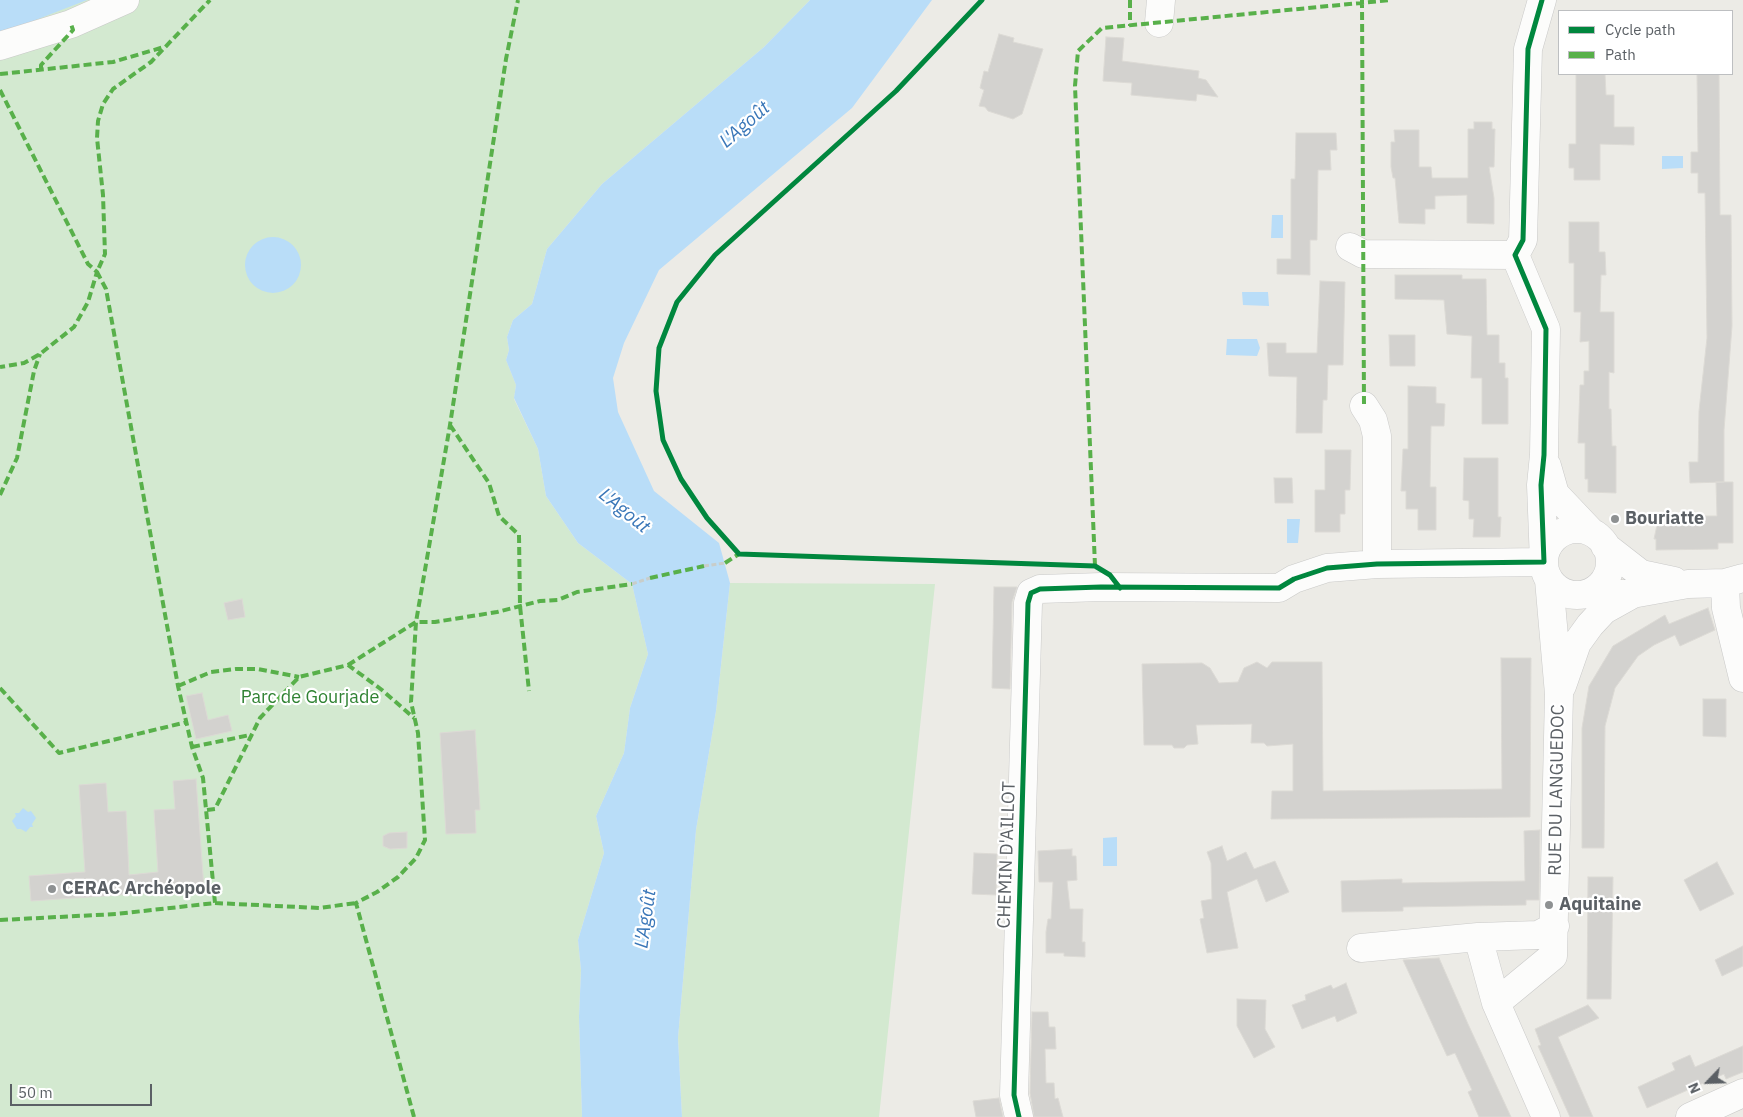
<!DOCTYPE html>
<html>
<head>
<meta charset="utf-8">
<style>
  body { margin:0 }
  #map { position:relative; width:1743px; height:1117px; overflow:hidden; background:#ecebe6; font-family:"IBM Plex Sans",sans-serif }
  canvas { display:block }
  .legend { position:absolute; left:1558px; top:10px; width:175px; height:65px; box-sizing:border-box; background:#fff; border:1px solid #bdbfc1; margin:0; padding:6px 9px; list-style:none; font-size:15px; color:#5b6065 }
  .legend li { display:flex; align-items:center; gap:10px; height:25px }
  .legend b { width:25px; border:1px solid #bdbfc1 }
  .north { position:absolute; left:1683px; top:1057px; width:50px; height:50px; -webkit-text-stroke:4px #fff; paint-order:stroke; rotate:246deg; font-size:14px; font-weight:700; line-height:20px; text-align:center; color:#5b6065 }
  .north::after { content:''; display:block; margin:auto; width:18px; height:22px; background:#5b6065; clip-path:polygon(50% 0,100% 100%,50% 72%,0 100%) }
  .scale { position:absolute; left:10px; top:1084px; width:142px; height:22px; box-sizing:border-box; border:2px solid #5b6065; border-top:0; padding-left:6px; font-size:15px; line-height:18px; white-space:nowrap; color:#5b6065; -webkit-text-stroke:4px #fff; paint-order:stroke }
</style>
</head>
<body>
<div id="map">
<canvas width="1743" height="1117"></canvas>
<ul class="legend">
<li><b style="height:6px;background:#00873e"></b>Cycle path</li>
<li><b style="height:6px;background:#58b04a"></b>Path</li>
</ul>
<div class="north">N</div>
<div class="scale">50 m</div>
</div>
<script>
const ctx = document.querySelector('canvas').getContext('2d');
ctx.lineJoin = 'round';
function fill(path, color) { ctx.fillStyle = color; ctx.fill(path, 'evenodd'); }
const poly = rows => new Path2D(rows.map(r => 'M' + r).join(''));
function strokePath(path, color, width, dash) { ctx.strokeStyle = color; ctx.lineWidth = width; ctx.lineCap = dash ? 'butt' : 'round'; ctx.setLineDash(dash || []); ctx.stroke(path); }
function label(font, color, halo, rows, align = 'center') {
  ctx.font = font + ' "IBM Plex Sans",sans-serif'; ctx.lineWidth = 4.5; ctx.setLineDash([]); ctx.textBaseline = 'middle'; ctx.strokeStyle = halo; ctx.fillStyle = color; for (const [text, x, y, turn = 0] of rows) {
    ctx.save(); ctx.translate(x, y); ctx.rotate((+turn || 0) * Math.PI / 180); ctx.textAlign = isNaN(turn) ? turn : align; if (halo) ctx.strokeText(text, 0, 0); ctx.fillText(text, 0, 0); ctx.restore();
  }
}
fill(poly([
  [0,0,810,0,764,47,602,184,547,249,532,304,513,320,507,337,509,350,506,360,516,385,514,399,538,449,546,496,578,543,632,584,648,654,630,708,624,753,596,816,604,853,578,940,581,970,579,1017,582,1117,0,1117],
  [730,583,935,584,879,1117,682,1117,678,1038,696,830,716,711]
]), '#d3e9d0');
fill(poly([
  [0,0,87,0,33,21,0,40],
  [810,0,932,0,852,108,659,270,624,343,613,378,618,412,654,491,719,543,730,583,716,711,696,830,678,1038,682,1117,582,1117,579,1017,581,970,578,940,604,853,596,816,624,753,630,708,648,654,632,584,578,543,546,496,538,449,514,398,516,385,506,360,509,350,507,337,513,320,532,304,547,249,602,184,764,47],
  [1662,156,1683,156,1683,168,1662,169],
  [1272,215,1283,215,1283,238,1271,238],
  '245 265a28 28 0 1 1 56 0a28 28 0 1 1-56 0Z',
  [1242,292,1268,292,1269,306,1243,305],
  [1227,339,1257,339,1260,348,1257,356,1226,355],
  [1287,519,1300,519,1298,543,1287,543],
  [23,808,28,812,31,811,36,818,32,824,33,827,30,827,26,832,21,829,17,829,12,821,16,816,15,813,19,813],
  [1117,837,1117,866,1103,866,1103,838]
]), '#b9ddf8');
const building = poly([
  [999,34,1014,38,1013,42,1043,49,1022,114,1013,119,988,111,985,107,979,106,984,90,980,88,984,71,988,72,999,34],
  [1106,37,1124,38,1122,61,1199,71,1198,78,1206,80,1218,97,1197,94,1196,101,1131,95,1132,83,1103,81,1106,37],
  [1576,74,1605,74,1606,95,1614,95,1614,127,1634,127,1634,145,1600,144,1600,180,1574,180,1574,168,1569,168,1569,144,1576,144,1576,74],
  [1697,74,1719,74,1720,215,1731,215,1732,326,1724,430,1724,482,1690,483,1689,462,1698,462,1699,411,1707,338,1705,193,1698,193,1698,173,1691,173,1691,152,1698,152,1697,74],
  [1474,122,1492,122,1492,129,1495,129,1494,167,1489,167,1494,198,1494,224,1467,223,1467,195,1435,196,1435,209,1425,209,1425,224,1399,223,1395,178,1393,178,1391,167,1391,142,1395,142,1394,130,1419,130,1419,167,1431,167,1432,178,1468,178,1468,129,1474,129,1474,122],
  [1296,133,1336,133,1337,150,1330,150,1331,170,1318,170,1317,240,1310,240,1310,275,1277,274,1277,259,1291,259,1291,179,1295,179,1296,133],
  [1569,222,1599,222,1599,252,1605,252,1606,275,1601,275,1600,312,1614,312,1614,373,1609,372,1609,409,1611,409,1612,446,1616,446,1616,493,1588,492,1588,479,1585,479,1585,443,1578,443,1580,385,1584,385,1584,371,1589,371,1589,341,1580,342,1581,312,1574,312,1574,263,1569,263,1569,222],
  [1395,275,1462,275,1462,279,1486,279,1487,335,1499,335,1499,363,1505,363,1505,378,1508,378,1508,424,1482,424,1482,378,1471,378,1472,336,1447,334,1444,300,1395,299,1395,275],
  [1320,281,1345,282,1343,365,1328,365,1327,400,1323,400,1322,433,1296,433,1297,377,1269,376,1267,343,1286,343,1286,353,1317,353,1320,281],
  [1389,335,1415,335,1415,366,1390,366,1389,335],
  [1408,386,1436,387,1436,403,1445,404,1444,426,1431,426,1430,487,1436,487,1436,530,1418,530,1418,509,1406,509,1406,491,1401,491,1403,449,1408,449,1408,386],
  [1325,450,1351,450,1350,490,1345,490,1345,514,1340,514,1340,532,1315,532,1315,490,1325,490,1325,450],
  [1464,458,1498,458,1498,517,1501,517,1500,537,1473,537,1474,519,1469,519,1469,501,1463,500,1464,458],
  [1274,478,1292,478,1293,503,1275,503,1274,478],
  [1716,482,1733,482,1733,543,1718,543,1718,549,1656,550,1656,539,1654,539,1657,525,1679,524,1678,516,1717,516,1716,482],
  [994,587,1017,587,1012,602,1010,689,992,688,994,587],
  [242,599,245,617,228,620,224,603,242,599],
  [1708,608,1715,630,1680,646,1675,635,1654,645,1638,656,1615,688,1605,726,1604,848,1582,848,1582,728,1589,686,1613,646,1665,615,1669,624,1708,608],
  [1501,658,1531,658,1530,817,1271,819,1272,791,1293,791,1293,744,1267,746,1264,743,1251,743,1252,724,1196,725,1198,744,1187,745,1184,748,1174,748,1172,745,1144,745,1142,664,1202,663,1210,668,1219,683,1238,682,1244,668,1257,662,1267,668,1272,662,1322,662,1323,791,1502,789,1501,658],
  [202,693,208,720,228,715,232,731,196,739,186,696,202,693],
  [1703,699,1726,699,1726,737,1703,736,1703,699],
  [475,730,480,810,475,810,476,833,446,834,440,733,475,730],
  [196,779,204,889,31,901,29,876,85,872,79,785,106,783,108,812,126,811,129,875,158,872,154,810,175,809,173,781,196,779],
  [1540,830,1539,900,1526,900,1526,905,1403,907,1403,911,1342,912,1341,881,1402,879,1402,883,1525,881,1524,831,1540,830],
  [407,832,407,848,390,849,383,846,383,836,389,833,407,832],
  [1222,846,1227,861,1246,852,1254,869,1275,861,1289,892,1266,902,1257,879,1227,892,1238,948,1207,953,1200,919,1204,918,1201,901,1212,899,1211,863,1207,852,1222,846],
  [1072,849,1072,856,1076,856,1077,880,1067,881,1070,909,1083,909,1082,942,1085,942,1085,957,1064,956,1064,953,1046,953,1046,932,1048,919,1051,919,1053,882,1039,882,1038,851,1072,849],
  [974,853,997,854,996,895,972,894,974,853],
  [1717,862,1734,894,1700,911,1684,880,1717,862],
  [1588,877,1613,877,1611,999,1587,999,1588,877],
  [1743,946,1743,966,1722,976,1715,960,1743,946],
  [1439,958,1468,1024,1511,1117,1479,1117,1468,1092,1472,1090,1455,1053,1447,1056,1403,960,1439,958],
  [1346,983,1357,1013,1337,1022,1335,1016,1302,1029,1292,1005,1306,1000,1305,995,1331,985,1333,989,1346,983],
  [1237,999,1266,1000,1265,1029,1275,1047,1254,1058,1237,1026,1237,999],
  [1588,1005,1599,1018,1558,1037,1593,1117,1570,1117,1538,1046,1541,1045,1535,1029,1588,1005],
  [1032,1012,1048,1012,1049,1027,1055,1027,1056,1049,1045,1049,1046,1083,1054,1083,1055,1099,1058,1098,1063,1117,1034,1117,1030,1093,1032,1012],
  [1743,1046,1743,1072,1726,1079,1724,1074,1647,1108,1638,1087,1675,1070,1672,1063,1690,1055,1695,1067,1743,1046],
  [999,1098,1003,1117,976,1117,973,1101,999,1098]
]);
fill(building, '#d3d2cf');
strokePath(building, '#dcdad5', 1);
const minor = poly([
  [1159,23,1161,0],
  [0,46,71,24,125,0],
  [1350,247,1363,254,1515,255],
  [1364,406,1373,420,1377,436,1377,564],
  [1547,466,1555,494,1591,532],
  '1544 562a33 33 0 1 1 66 0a33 33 0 1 1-66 0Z',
  [1605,546,1641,574,1674,581],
  [1725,583,1726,608,1743,678],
  [1586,594,1632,594,1688,584,1725,583,1743,578],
  [1562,686,1577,643,1590,625,1604,610,1631,595],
  [1478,937,1496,1003,1546,1117],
  [1361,948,1478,937,1538,935,1555,926],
  [1496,1003,1553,956,1559,694,1549,580],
  [1019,1117,1014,1095,1028,603,1031,593,1040,589,1101,587,1279,588,1294,579,1327,568,1377,564,1544,562,1541,485,1544,455,1546,329,1515,255,1523,240,1528,49,1542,0],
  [1690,1117,1743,1093]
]);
strokePath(minor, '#c9c9c8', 29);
strokePath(poly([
  [704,566,725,563],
  [632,584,650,578]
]), '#c8cdca', 3, [5, 2.5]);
strokePath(minor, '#fcfcfb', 28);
strokePath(poly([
  [1130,0,1130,26],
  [1362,0,1364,406],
  [41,69,41,65,73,30,71,24],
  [0,74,113,62,164,47],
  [0,90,88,264,97,272,88,302,74,327,40,354,24,363,0,367],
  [450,425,489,483,499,516,519,535,520,606,529,691],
  [0,495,17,458,34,371,40,354],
  [725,563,739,554],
  [1095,566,1075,86,1078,51,1102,28,1391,0],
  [650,578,704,566],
  [348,665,416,622,435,622,497,612,540,601,558,600,577,592,632,584],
  [178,686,211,672,236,669,258,669,299,677],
  [0,688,59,753,187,722],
  [192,747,250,735],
  [207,810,215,809,260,718,299,677,348,665,382,690,414,718],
  [215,903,319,908,356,903],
  [0,920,116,914,215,903,203,778,192,747,178,686,106,289,97,272,105,254,103,195,97,138,98,121,103,104,113,89,151,62,210,0],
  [414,1117,356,903,377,892,398,877,416,858,425,840,418,733,411,702,416,622,450,425,506,59,518,0]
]), '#58b04a', 4, [8, 4]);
strokePath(poly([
  [982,0,896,91,715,255,677,302,659,348,656,391,663,440,681,479,707,518,739,554,1095,566,1110,575,1120,588],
  [1019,1117,1014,1095,1028,603,1031,593,1040,589,1101,587,1279,588,1294,579,1327,568,1377,564,1544,562,1541,485,1544,455,1546,329,1515,255,1523,240,1528,49,1542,0]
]), '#00873e', 5);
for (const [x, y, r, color] of [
  [1615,519,5,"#8e9192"],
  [52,889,5,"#8e9192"],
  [1549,905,5,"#8e9192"]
]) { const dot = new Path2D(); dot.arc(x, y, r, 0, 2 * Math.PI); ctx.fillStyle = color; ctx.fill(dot); strokePath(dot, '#fff', 2); }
label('bold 18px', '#5b6065', '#fff', [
  ["Bouriatte",1625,519],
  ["CERAC Archéopole",62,889],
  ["Aquitaine",1559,905]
], 'left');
label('18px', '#2f8232', '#fff', [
  ["Parc de Gourjade",310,698]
]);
label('18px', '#5b6065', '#fff', [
  ["RUE DU LANGUEDOC",1557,790,-89],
  ["CHEMIN D'AILLOT",1007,855,-88]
]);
label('italic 19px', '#3a77b8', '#fff', [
  ["L'Agoût",745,125,-41],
  ["L'Agoût",624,511,39],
  ["L'Agoût",646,919,-82]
]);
</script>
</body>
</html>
